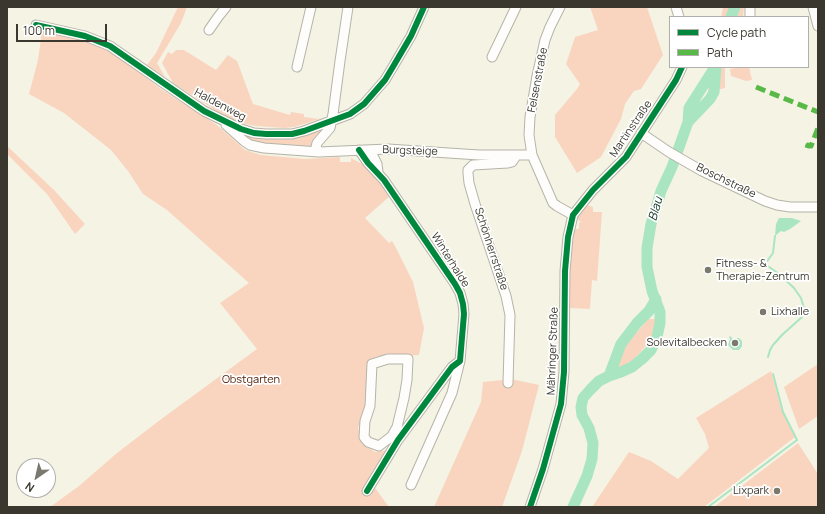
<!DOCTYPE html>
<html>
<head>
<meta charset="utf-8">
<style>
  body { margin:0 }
  #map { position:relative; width:825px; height:514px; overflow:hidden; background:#f5f3e4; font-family:Manrope,sans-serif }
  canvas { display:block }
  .frame { position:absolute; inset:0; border:8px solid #3a382e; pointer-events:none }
  .legend { position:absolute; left:669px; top:16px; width:140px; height:52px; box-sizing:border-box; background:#fff; border:1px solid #b0afab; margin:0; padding:5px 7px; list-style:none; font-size:12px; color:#3a382e }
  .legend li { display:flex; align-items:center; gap:8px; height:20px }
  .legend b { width:20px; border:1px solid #b0afab }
  .north { position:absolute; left:16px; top:458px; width:40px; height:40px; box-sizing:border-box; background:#fff; border:1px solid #b0afab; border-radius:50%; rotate:214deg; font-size:11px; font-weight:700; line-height:16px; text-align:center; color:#3a382e }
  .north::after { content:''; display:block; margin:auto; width:14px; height:18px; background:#7b796e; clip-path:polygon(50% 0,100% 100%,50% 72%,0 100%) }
  .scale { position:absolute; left:16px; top:24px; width:91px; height:18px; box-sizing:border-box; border:2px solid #3a382e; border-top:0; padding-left:5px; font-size:12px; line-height:14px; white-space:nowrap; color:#3a382e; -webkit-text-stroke:3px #fff; paint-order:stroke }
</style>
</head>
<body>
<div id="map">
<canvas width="825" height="514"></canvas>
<div class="frame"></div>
<ul class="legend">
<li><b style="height:5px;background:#00873e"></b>Cycle path</li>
<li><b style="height:5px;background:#58b947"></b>Path</li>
</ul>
<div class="north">N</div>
<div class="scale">100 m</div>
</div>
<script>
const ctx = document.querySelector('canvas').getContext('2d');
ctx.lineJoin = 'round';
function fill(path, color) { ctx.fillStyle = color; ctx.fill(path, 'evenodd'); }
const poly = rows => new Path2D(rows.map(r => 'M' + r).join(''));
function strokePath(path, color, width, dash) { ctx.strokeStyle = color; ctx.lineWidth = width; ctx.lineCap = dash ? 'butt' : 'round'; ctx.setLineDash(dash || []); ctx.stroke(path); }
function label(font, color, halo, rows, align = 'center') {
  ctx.font = font + ' Manrope,sans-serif'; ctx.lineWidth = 3.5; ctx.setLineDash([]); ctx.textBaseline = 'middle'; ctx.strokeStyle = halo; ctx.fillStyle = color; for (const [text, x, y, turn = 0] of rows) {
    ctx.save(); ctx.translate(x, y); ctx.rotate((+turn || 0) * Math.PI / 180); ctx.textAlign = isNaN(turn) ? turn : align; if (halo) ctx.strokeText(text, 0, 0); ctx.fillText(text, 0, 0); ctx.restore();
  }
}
fill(poly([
  [178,7,187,7,181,23,157,63,165,77,147,65,156,53],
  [590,7,647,7,663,55,641,89,634,91,625,104,621,119,601,157,577,173,555,137,555,115,577,89,580,84,566,64,575,37,598,30],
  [723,7,744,7,743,17,721,17],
  [42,31,81,39,113,53,161,89,217,125,245,150,261,155,305,159,340,157,340,162,351,162,351,158,366,166,390,196,365,218,389,243,392,241,395,246,413,282,424,328,419,355,386,357,383,359,380,356,375,357,372,361,367,402,363,418,358,428,362,444,375,452,395,449,373,485,389,507,50,507,79,486,117,453,160,420,257,349,220,303,249,283,167,210,143,194,128,171,111,150,64,113,29,94,38,60],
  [176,50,184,50,216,70,228,55,237,61,253,104,290,115,291,112,304,114,304,117,320,119,294,127,284,128,256,126,245,124,231,119,218,112,173,83,162,63,168,52,172,54],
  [710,67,725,67,725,88,708,92],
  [740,67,749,67,752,80,746,81,731,76,730,69],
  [325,127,315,137,312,150,256,144,235,131,266,138,289,139,301,137],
  [7,146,54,190,85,224,75,234,47,194,7,154],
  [587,205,593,207,593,212,602,212,597,281,592,280,590,309,570,308,568,307,569,263,573,229,579,229,579,223,581,222,577,219],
  [648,319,658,319,653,338,630,364,614,370,620,354,631,337,639,330],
  [818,364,818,416,799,429,784,387],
  [771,371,781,408,795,437,704,507,592,507,629,452,651,461,678,479,709,448,705,434,696,418],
  [511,379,539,385,522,451,502,507,434,507,481,402,483,382],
  [798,443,818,474,818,507,714,507]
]), '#f9d5c0');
fill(poly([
  [779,218,792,218,801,221,790,229,784,232,781,231,775,236,776,224],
  [730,336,733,339,739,338,742,341,742,346,739,350,733,350,728,345,730,339,729,337]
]), '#aae5c2');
strokePath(poly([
  [768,357,770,350,773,345,782,335,802,317,804,308,801,298,794,288,779,274,765,264,773,253,775,236],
  [708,507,797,440,783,412,773,374]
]), '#aae5c2', 2);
strokePath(poly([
  [731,17,735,7],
  [688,122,689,108,715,67],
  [609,376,621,344,637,323,649,311,656,299],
  [573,507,587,476,592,459,593,443,589,428,582,415,581,407,583,398,590,390,599,381,609,376,621,372,632,367,642,359,651,350,657,337,660,323,660,312,652,291,647,267,647,248,651,224,661,191,672,167,688,122,710,99,714,92,716,67]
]), '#aae5c2', 11);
const minor = poly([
  [676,7,679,17],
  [750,7,750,17],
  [813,7,818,26],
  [36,25,85,36,110,46,204,111,241,129,254,133,266,134,292,134,304,131,350,114,364,104,385,80,394,65,411,36,424,7],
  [209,30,218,17,226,7],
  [492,57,516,7],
  [297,67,311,7],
  [226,125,244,141,250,145,264,148,319,152,388,149,479,155,532,155,553,203,557,206,573,215],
  [641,133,669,152,702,171,765,201,777,205,790,207,818,207],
  [359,150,368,163,384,180,455,284,460,293,463,304,464,314,460,361,452,367,398,440,367,491],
  [370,150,377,164,378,172],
  [319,152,316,147,317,143,330,128,333,114,340,61,348,7],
  [532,155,529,135,530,117,537,76,545,40,550,27,560,7],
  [388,359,408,359,407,380,404,398,397,427,392,436,379,446,368,442,364,437,365,421,370,406,372,364,388,359],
  [508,383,510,315,506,296,475,204,469,183,468,173,468,170,473,165,508,163,512,162,516,156],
  [411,485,452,393,460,361],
  [530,507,543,469,561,404,564,372,565,271,568,237,573,215,593,190,626,157,676,80,682,67]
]);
strokePath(minor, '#b5b4a8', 11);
strokePath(minor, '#fefdfb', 9);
strokePath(poly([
  [756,87,818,112],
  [807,148,808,145,811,146,818,128]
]), '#58b947', 5, [10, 5]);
strokePath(poly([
  [36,25,85,36,110,46,204,111,241,129,254,133,266,134,292,134,304,131,350,114,364,104,385,80,394,65,411,36,424,7],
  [359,150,368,163,384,180,455,284,460,293,463,304,464,314,460,361,452,367,398,440,367,491],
  [530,507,543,469,561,404,564,372,565,271,568,237,573,215,593,190,626,157,676,80,682,67]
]), '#00873e', 6);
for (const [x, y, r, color] of [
  [708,270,4,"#7b796e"],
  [763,312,4,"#7b796e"],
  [735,343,4,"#7b796e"],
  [777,491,4,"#7b796e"]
]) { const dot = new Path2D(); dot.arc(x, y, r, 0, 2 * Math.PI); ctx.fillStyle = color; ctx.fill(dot); strokePath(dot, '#fff', 1.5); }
label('11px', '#3a382e', '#fff', [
  ["Felsenstraße",538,80,-79],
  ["Haldenweg",220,105,28],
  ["Martinstraße",631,129,-56],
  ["Burgsteige",410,151,2],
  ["Boschstraße",726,181,26],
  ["Schönherrstraße",491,249,72],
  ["Winterhalde",450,260,58],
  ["Mähringer Straße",553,351,-88]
]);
label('11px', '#3a382e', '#fff', [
  ["Fitness- &",716,264],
  ["Therapie-Zentrum",716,277],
  ["Lixhalle",771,312],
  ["Solevitalbecken",727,343,"right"],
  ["Lixpark",769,491,"right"]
], 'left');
label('11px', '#4c1c04', '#fff', [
  ["Obstgarten",251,380]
]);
label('italic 12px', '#0b3120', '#fff', [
  ["Blau",656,209,-74]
]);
</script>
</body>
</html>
